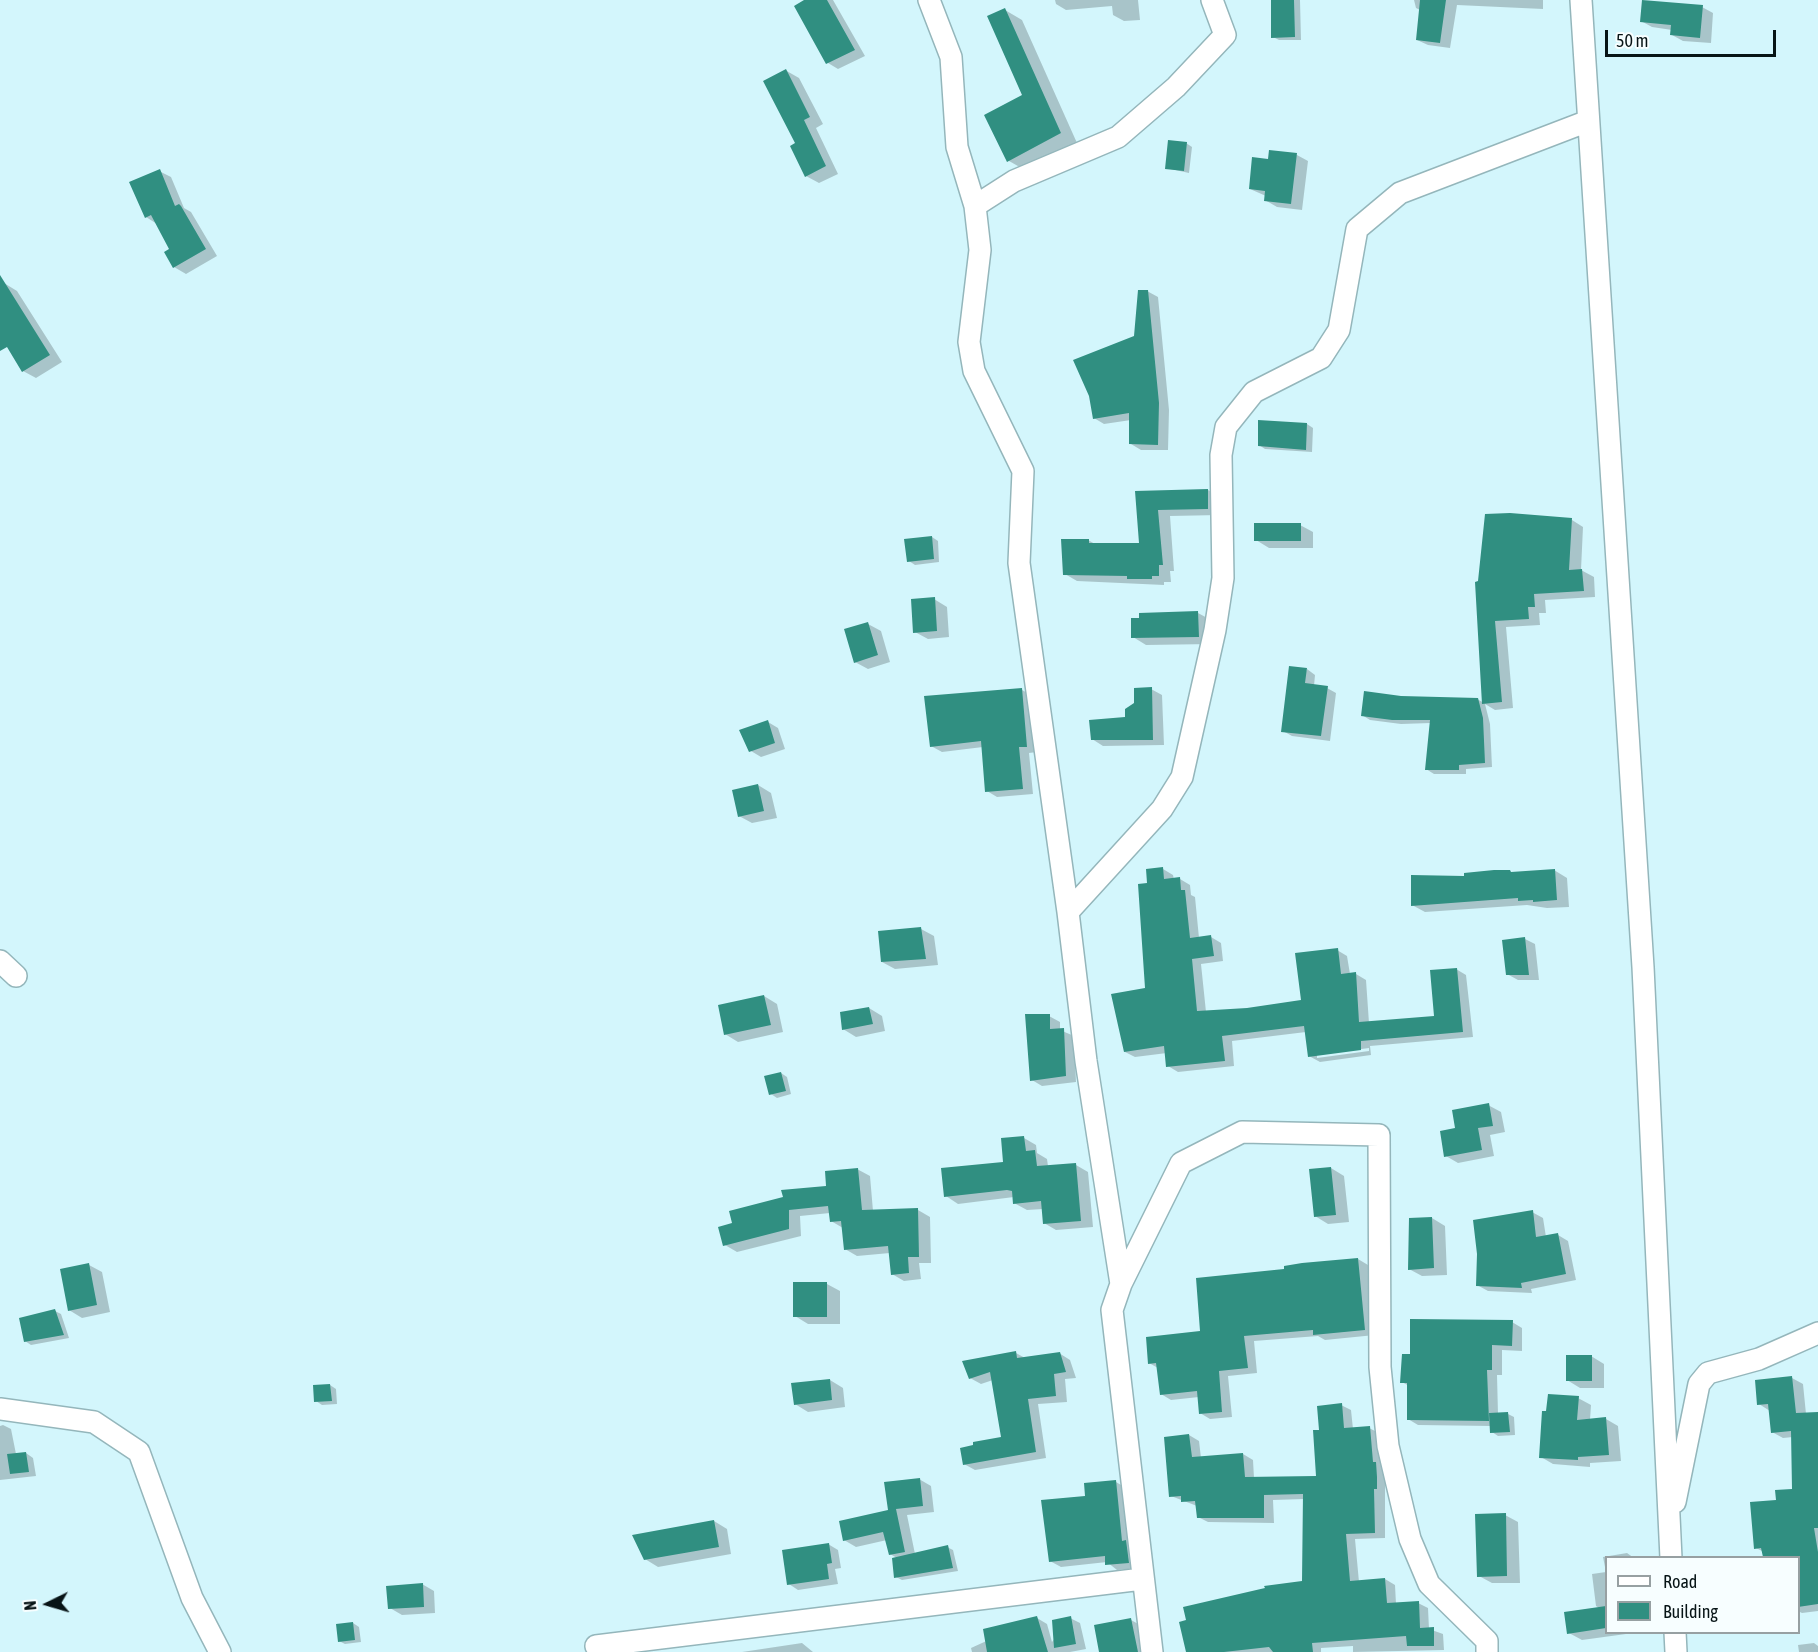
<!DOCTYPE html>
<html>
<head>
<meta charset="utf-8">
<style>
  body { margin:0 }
  #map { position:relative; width:1818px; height:1652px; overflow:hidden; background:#d3f6fc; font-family:"Asap Condensed",sans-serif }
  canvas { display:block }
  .legend { position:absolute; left:1605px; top:1556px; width:195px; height:78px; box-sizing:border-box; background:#f7feff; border:2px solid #97a0a2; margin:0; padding:8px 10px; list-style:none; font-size:18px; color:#071416 }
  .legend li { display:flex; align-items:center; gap:12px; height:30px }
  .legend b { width:30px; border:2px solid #97a0a2 }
  .north { position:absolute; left:18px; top:1574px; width:60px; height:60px; -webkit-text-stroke:4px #f7feff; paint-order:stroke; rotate:265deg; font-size:16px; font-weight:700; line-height:24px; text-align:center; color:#071416 }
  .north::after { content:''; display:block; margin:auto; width:21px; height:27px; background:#071416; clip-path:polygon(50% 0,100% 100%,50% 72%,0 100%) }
  .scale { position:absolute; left:1605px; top:30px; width:171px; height:27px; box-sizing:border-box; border:3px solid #071416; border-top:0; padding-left:8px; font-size:18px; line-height:21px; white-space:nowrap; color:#071416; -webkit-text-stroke:4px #f7feff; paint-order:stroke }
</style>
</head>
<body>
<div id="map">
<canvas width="1818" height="1652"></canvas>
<ul class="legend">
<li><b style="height:8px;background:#fff"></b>Road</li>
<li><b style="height:16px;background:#308f81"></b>Building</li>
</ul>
<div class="north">N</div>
<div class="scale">50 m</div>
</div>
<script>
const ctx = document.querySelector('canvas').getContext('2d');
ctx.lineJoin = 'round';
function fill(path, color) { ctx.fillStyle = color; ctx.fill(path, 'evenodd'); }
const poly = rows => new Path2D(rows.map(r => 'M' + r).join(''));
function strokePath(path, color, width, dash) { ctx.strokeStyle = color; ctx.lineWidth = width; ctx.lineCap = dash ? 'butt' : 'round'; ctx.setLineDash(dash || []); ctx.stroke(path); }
fill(poly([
  [807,0,833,0,865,56,838,69,828,63],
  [1055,0,1138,0,1140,20,1124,21,1113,15,1112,6,1066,10,1056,4],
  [1272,0,1300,0,1301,40,1279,40,1273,37],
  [1414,0,1543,0,1543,9,1457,5,1450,48,1428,45,1417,40,1420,10,1416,8],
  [1702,7,1713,13,1711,43,1683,41,1672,35,1672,30,1652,27,1641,21],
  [1005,10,1022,20,1077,143,1025,170,1009,161,1024,96],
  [785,70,799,78,823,124,816,128,838,174,819,183,806,176,797,144],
  [1186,143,1192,147,1189,173,1166,168],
  [1297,155,1308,161,1302,210,1277,207,1265,200,1266,196,1250,189,1270,160],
  [159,171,171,177,184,208,191,212,217,256,186,274,174,267,166,252,171,249,157,224,146,217],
  [4,283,17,291,62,362,36,378,23,371,0,335,0,286],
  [1147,291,1158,297,1169,410,1168,450,1141,450,1131,444,1131,420,1104,424,1094,418,1135,337],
  [1307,424,1313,428,1312,452,1265,449,1259,445],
  [1208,490,1219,497,1220,515,1170,516,1174,571,1170,571,1171,582,1164,582,1164,585,1077,581,1065,574,1088,540,1095,544,1141,544,1137,493],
  [1572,520,1583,527,1581,570,1594,577,1595,597,1545,600,1546,613,1539,613,1540,625,1506,627,1513,708,1495,710,1485,704,1490,724,1492,767,1466,769,1466,774,1434,774,1426,769,1431,723,1401,724,1370,720,1362,715,1401,697,1477,699,1484,703,1477,583],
  [1300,525,1313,532,1313,548,1269,548,1256,540],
  [932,537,938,541,939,562,915,565,909,561],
  [934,599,947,607,949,637,928,639,915,632],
  [1198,613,1211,620,1212,644,1146,645,1133,637,1141,615],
  [868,624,881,631,890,662,868,669,855,662],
  [1307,669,1315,675,1314,686,1327,688,1336,693,1330,741,1292,736,1283,731],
  [1151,689,1162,695,1164,745,1103,746,1092,739,1127,718],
  [1022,690,1033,696,1037,752,1029,753,1033,794,997,797,987,791,983,747,942,752,931,746],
  [768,722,778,728,785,749,761,757,751,751],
  [758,785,771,793,777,818,752,823,739,816],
  [1163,869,1173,875,1174,880,1180,879,1190,885,1191,895,1195,897,1199,938,1211,937,1221,943,1223,961,1201,964,1206,1012,1247,1009,1303,1001,1337,950,1347,956,1350,974,1356,974,1366,980,1369,1023,1435,1017,1456,969,1466,975,1473,1037,1370,1046,1371,1055,1320,1062,1309,1056,1306,1032,1232,1041,1234,1066,1178,1072,1168,1066,1167,1053,1135,1057,1125,1052,1147,989,1149,885],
  [1369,1048,1369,1051,1317,1058,1317,1055],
  [1554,870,1567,878,1569,907,1547,908,1527,905,1425,912,1412,905,1466,877],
  [921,929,934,936,938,965,895,969,882,962],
  [1525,939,1535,944,1539,980,1518,980,1507,974],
  [764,996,777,1004,783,1032,738,1042,725,1034],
  [869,1008,882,1016,885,1031,856,1037,843,1029],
  [1049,1016,1060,1022,1060,1030,1074,1036,1076,1082,1042,1086,1032,1080],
  [781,1073,787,1077,791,1094,777,1098,771,1094],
  [1488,1105,1501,1112,1505,1132,1490,1135,1494,1156,1458,1163,1446,1156,1457,1130],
  [1024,1138,1036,1145,1037,1153,1047,1159,1048,1166,1076,1165,1088,1172,1093,1227,1056,1230,1044,1223,1043,1209,1027,1210,1014,1203,1014,1197,958,1204,946,1196,1004,1163],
  [1331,1168,1344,1176,1349,1222,1328,1224,1315,1216],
  [857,1169,870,1176,873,1211,918,1210,930,1217,931,1263,919,1263,921,1279,904,1281,892,1274,890,1253,857,1256,845,1249,843,1228,831,1221,830,1213,800,1216,801,1236,737,1252,725,1245],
  [1532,1212,1543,1218,1546,1237,1558,1235,1568,1241,1576,1280,1531,1289,1532,1293,1488,1291,1477,1285],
  [1432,1218,1445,1226,1447,1275,1422,1276,1409,1269],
  [1358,1259,1368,1265,1375,1335,1325,1340,1318,1336,1254,1341,1257,1373,1228,1376,1232,1417,1210,1419,1200,1413,1199,1397,1171,1400,1161,1394,1158,1368,1149,1363,1202,1332],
  [89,1265,102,1272,110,1312,82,1318,69,1310],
  [795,1284,827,1284,840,1291,840,1324,808,1324,795,1316],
  [55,1311,61,1314,69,1338,31,1345,25,1341],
  [1512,1322,1522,1328,1522,1351,1502,1350,1502,1375,1497,1375,1498,1414,1508,1414,1514,1417,1515,1435,1498,1436,1492,1432,1491,1426,1418,1425,1408,1419,1409,1386,1402,1382,1411,1356],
  [1016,1353,1025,1358,1059,1353,1070,1360,1076,1378,1065,1379,1067,1402,1038,1404,1046,1458,975,1470,964,1464,1003,1438,993,1380,981,1384,970,1378],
  [1591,1356,1604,1364,1604,1388,1580,1388,1567,1380],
  [1792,1378,1803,1384,1806,1414,1818,1413,1818,1611,1802,1613,1798,1611,1798,1558,1765,1558,1764,1552,1756,1548,1778,1501,1794,1490,1793,1437,1783,1438,1772,1432,1770,1411,1759,1404],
  [830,1380,843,1388,845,1407,808,1412,795,1404],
  [330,1385,336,1389,337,1404,322,1405,316,1401],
  [1578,1398,1591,1405,1590,1420,1606,1419,1618,1426,1621,1461,1590,1463,1590,1467,1553,1464,1541,1457],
  [1341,1405,1351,1410,1353,1429,1369,1428,1379,1433,1382,1468,1385,1469,1385,1538,1355,1539,1359,1582,1385,1579,1395,1585,1396,1604,1418,1603,1428,1608,1429,1629,1443,1634,1444,1650,1353,1652,1353,1646,1321,1648,1321,1652,1187,1652,1266,1590,1304,1582,1304,1499,1273,1500,1274,1523,1208,1522,1198,1517,1197,1506,1171,1496,1189,1435,1199,1441,1201,1458,1243,1454,1253,1460,1254,1478,1318,1477,1321,1431],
  [3,1425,11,1429,16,1454,26,1453,33,1458,36,1476,0,1480,0,1426],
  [919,1479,931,1486,934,1512,907,1515,915,1554,947,1547,953,1550,958,1571,902,1580,896,1577,897,1558,890,1554,887,1540,856,1547,844,1540,890,1512],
  [1116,1482,1126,1488,1139,1568,1117,1570,1107,1562,1061,1567,1050,1561,1086,1498],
  [1505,1515,1518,1522,1520,1583,1492,1583,1479,1576],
  [714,1521,727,1529,731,1554,658,1567,645,1559],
  [828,1544,838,1550,841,1568,835,1569,838,1584,798,1590,789,1584],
  [1627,1553,1634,1558,1606,1558,1606,1632,1626,1634,1582,1640,1569,1633,1601,1609,1596,1606,1592,1574,1606,1572,1603,1557],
  [422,1584,434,1591,435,1613,402,1615,390,1608],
  [1037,1618,1047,1624,1052,1642,1070,1618,1080,1623,1086,1649,1070,1652,972,1652,971,1648],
  [1131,1620,1142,1626,1147,1652,1100,1652],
  [353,1623,359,1627,361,1642,345,1644,339,1641],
  [802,1643,813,1652,742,1652],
  [1814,1643,1818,1646,1818,1652,1799,1652,1798,1645]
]), '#0003');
fill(poly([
  [804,0,827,0,855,50,826,64,794,6],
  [1271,0,1294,0,1295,37,1271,38],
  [1420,0,1446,0,1440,43,1416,40],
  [1642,0,1703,5,1700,38,1670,35,1671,25,1640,22],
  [1005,8,1061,133,1007,162,984,115,1022,95,987,16],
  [786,69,810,117,804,120,826,166,805,177,790,146,795,143,763,81],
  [1168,140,1187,142,1184,171,1165,169],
  [1269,150,1297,153,1291,204,1264,201,1265,191,1249,189,1252,157,1268,159],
  [160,169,175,206,179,204,181,206,206,249,173,268,164,252,169,249,151,215,145,218,129,182],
  [0,275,50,355,22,372,7,347,0,351],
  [1138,290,1148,290,1159,403,1158,445,1129,444,1129,413,1093,419,1089,396,1073,360,1134,336],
  [1258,420,1307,423,1306,450,1258,446],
  [1208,489,1208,509,1158,510,1163,565,1159,565,1159,576,1152,576,1152,579,1127,579,1127,576,1063,575,1061,539,1089,539,1089,543,1139,543,1135,491],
  [1510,513,1572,518,1569,570,1582,569,1584,591,1534,594,1535,607,1528,607,1529,619,1495,621,1502,702,1482,704,1475,582,1478,581,1485,514],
  [1254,523,1301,523,1301,541,1254,541],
  [932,536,934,559,907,562,904,539],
  [935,597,937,631,913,633,911,599],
  [1198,611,1199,637,1131,638,1131,618,1139,618,1139,613],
  [868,622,878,655,854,663,844,629],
  [1289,666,1307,668,1305,683,1328,686,1321,736,1281,732],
  [1152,687,1153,740,1091,740,1089,720,1125,717,1125,709,1134,703,1134,688],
  [1022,688,1027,747,1019,747,1023,789,985,792,981,741,930,747,924,696],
  [1364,691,1401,696,1478,698,1483,718,1485,763,1459,765,1459,770,1425,770,1430,720,1392,720,1361,716],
  [768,720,775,743,749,752,739,730],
  [758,784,764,811,738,817,732,790],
  [1163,867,1164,879,1180,877,1181,890,1185,890,1190,938,1211,935,1214,956,1192,959,1197,1011,1247,1008,1301,1000,1295,953,1338,948,1341,974,1356,972,1359,1022,1434,1016,1430,970,1457,968,1463,1032,1361,1041,1361,1050,1308,1057,1304,1026,1222,1036,1225,1061,1166,1067,1164,1046,1124,1052,1111,994,1145,988,1138,884,1147,883,1146,869],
  [1555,869,1557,900,1533,902,1533,900,1518,901,1518,898,1411,906,1411,875,1464,876,1464,873,1494,870,1510,870,1511,872],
  [921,927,926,959,881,962,878,931],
  [1525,937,1529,975,1506,975,1502,940],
  [764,995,771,1025,724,1035,718,1005],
  [869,1007,873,1024,842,1030,840,1012],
  [1025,1014,1050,1014,1050,1029,1064,1028,1066,1076,1030,1081],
  [781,1072,786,1091,769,1095,764,1076],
  [1489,1103,1493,1126,1478,1128,1482,1150,1444,1157,1440,1131,1455,1128,1452,1110],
  [1024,1136,1026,1151,1035,1150,1037,1166,1076,1163,1081,1221,1043,1224,1041,1201,1013,1204,1012,1191,1007,1190,944,1197,941,1168,1003,1162,1001,1138],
  [1331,1167,1336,1215,1314,1217,1309,1169],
  [858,1168,862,1210,918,1208,919,1257,908,1257,909,1273,891,1275,888,1246,844,1250,841,1221,830,1222,828,1206,789,1210,789,1229,723,1246,718,1227,732,1223,729,1211,783,1197,781,1190,826,1186,825,1171],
  [1533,1210,1536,1237,1558,1233,1566,1274,1521,1283,1522,1288,1476,1286,1477,1254,1473,1220],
  [1432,1217,1434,1268,1408,1270,1409,1218],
  [1358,1258,1365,1330,1313,1335,1313,1330,1244,1336,1248,1368,1219,1371,1222,1412,1199,1414,1197,1391,1160,1395,1156,1363,1148,1364,1146,1337,1200,1331,1196,1278,1284,1269,1284,1266,1302,1263],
  [89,1263,97,1305,68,1311,60,1269],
  [793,1282,827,1282,827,1317,793,1317],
  [55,1309,64,1335,24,1342,19,1318],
  [1410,1319,1513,1320,1512,1346,1492,1345,1492,1370,1487,1370,1489,1421,1407,1420,1407,1383,1400,1383,1402,1354,1410,1354],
  [1016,1351,1017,1358,1060,1352,1066,1372,1054,1374,1056,1396,1028,1399,1036,1452,963,1465,960,1448,973,1445,973,1442,1001,1437,990,1372,969,1379,962,1361],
  [1566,1355,1592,1355,1592,1381,1566,1381],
  [1792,1376,1796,1413,1818,1412,1818,1528,1814,1528,1818,1552,1818,1604,1798,1607,1798,1557,1763,1557,1761,1548,1754,1549,1750,1502,1776,1500,1775,1490,1792,1489,1791,1431,1771,1433,1768,1404,1757,1405,1755,1380],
  [830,1379,832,1400,794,1405,791,1383],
  [330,1384,332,1401,314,1402,313,1385],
  [1548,1394,1579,1396,1577,1420,1606,1417,1609,1455,1578,1457,1578,1460,1539,1458,1542,1411,1546,1411],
  [1342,1403,1344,1428,1370,1426,1373,1462,1376,1462,1377,1477,1377,1489,1374,1489,1375,1533,1346,1534,1350,1581,1385,1578,1387,1603,1419,1601,1420,1628,1434,1627,1434,1646,1407,1646,1406,1636,1312,1643,1313,1652,1273,1652,1269,1647,1224,1652,1186,1652,1179,1622,1186,1620,1183,1607,1265,1588,1264,1586,1302,1581,1303,1494,1264,1495,1264,1518,1197,1518,1195,1501,1181,1502,1181,1496,1169,1497,1164,1437,1189,1434,1192,1457,1243,1453,1245,1477,1316,1476,1313,1430,1319,1430,1317,1406],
  [1508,1412,1510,1432,1490,1433,1489,1413],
  [26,1452,29,1472,10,1474,7,1454],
  [920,1478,923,1506,896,1509,905,1552,889,1555,883,1532,843,1541,839,1521,888,1510,884,1482],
  [1116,1480,1122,1541,1126,1540,1129,1563,1105,1565,1105,1556,1049,1562,1041,1500,1085,1496,1084,1483],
  [1506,1513,1507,1576,1477,1577,1475,1514],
  [714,1520,719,1547,644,1560,632,1535],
  [829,1543,832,1563,827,1564,829,1579,787,1585,782,1550],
  [948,1545,953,1568,894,1578,892,1558],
  [423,1583,424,1607,388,1609,386,1586],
  [1606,1606,1606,1628,1567,1634,1564,1612],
  [1037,1616,1048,1652,987,1652,983,1629],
  [1071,1616,1076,1644,1054,1648,1052,1620],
  [1131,1618,1138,1652,1099,1652,1094,1625],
  [353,1622,355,1640,338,1642,336,1624]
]), '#308f81');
const minor = poly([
  [929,0,951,57,957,147,975,206,980,250,969,342,974,371,1023,471,1019,563,1068,912,1086,1061,1121,1284,1112,1310,1152,1652],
  [1581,0,1643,967,1671,1558],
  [975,206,1014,181,1118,137,1176,87,1225,35,1212,0],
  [1068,912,1162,809,1182,777,1215,630,1223,578,1221,455,1226,427,1254,392,1321,358,1339,330,1357,229,1400,193,1588,121],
  [0,961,16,976],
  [1121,1284,1181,1163,1242,1132,1379,1135,1380,1367,1388,1446,1410,1539,1429,1584,1487,1641,1487,1652],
  [0,1409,94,1422,139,1452,192,1598,220,1652],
  [1675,1502,1699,1384,1708,1373,1759,1359,1818,1333],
  [1675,1632,1676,1652],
  [596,1646,1142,1579]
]);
strokePath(minor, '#94b6bb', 24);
strokePath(minor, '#fff', 21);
</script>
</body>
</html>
